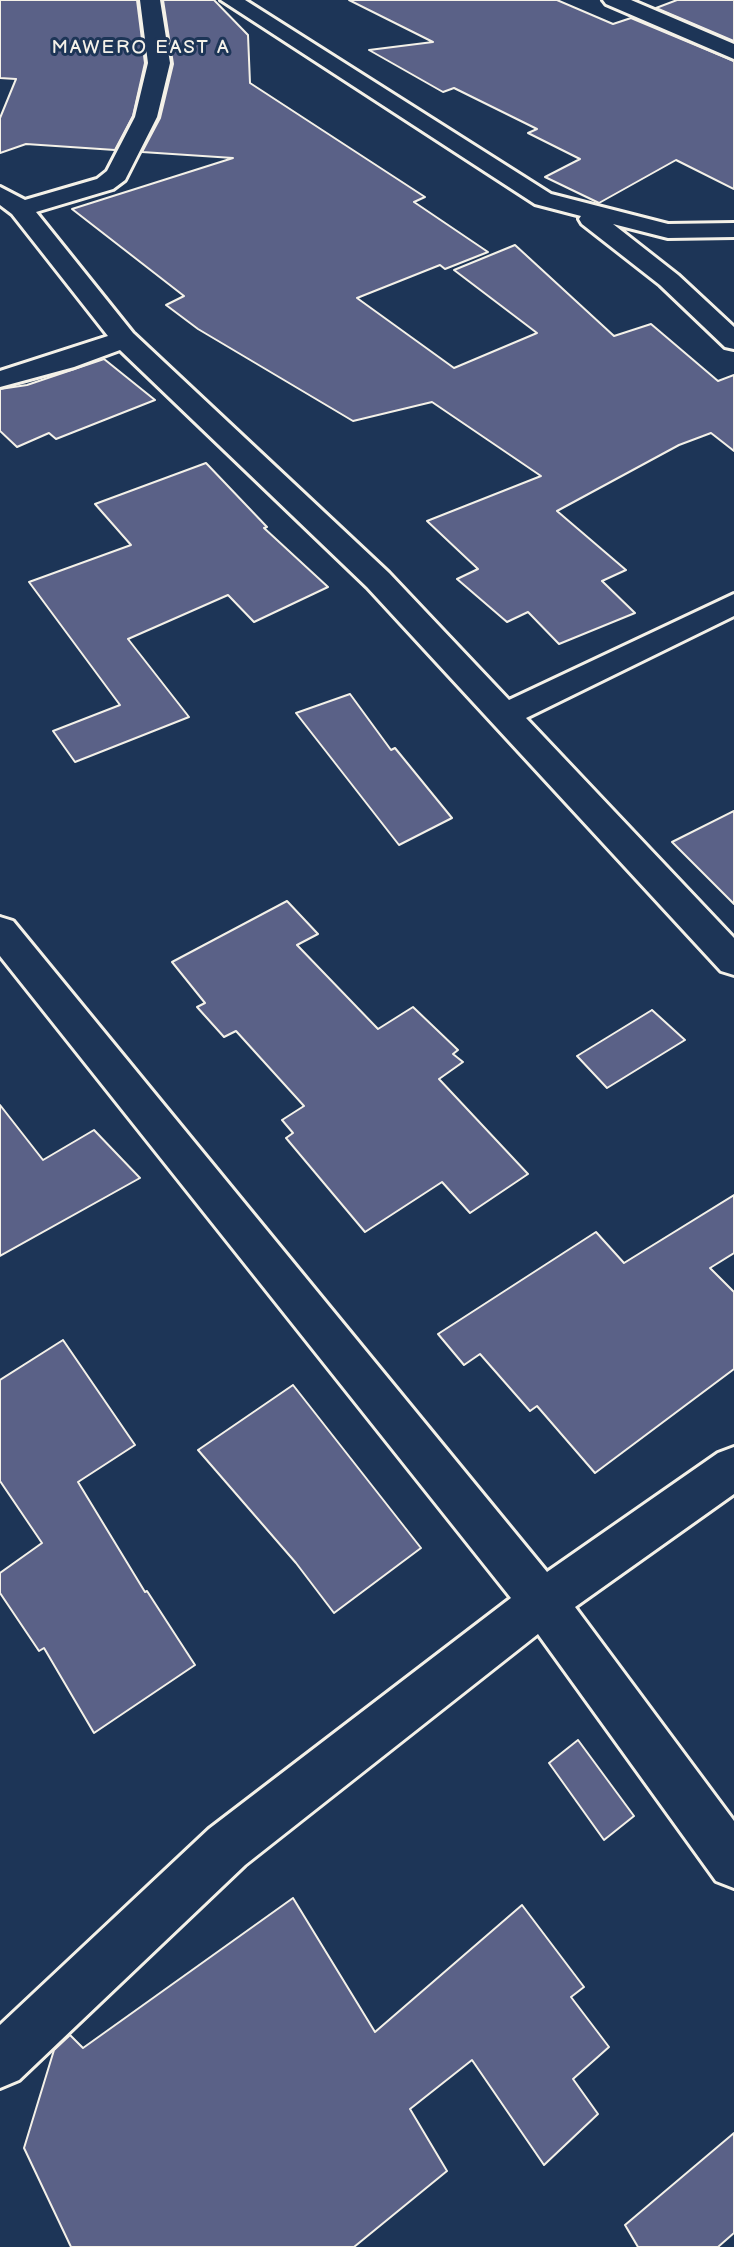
<!DOCTYPE html>
<html>
<head>
<meta charset="utf-8">
<style>
  body { margin:0 }
  canvas { display:block; background:#1d3557 }
</style>
</head>
<body>
<canvas width="734" height="2247"></canvas>
<script>
const ctx = document.querySelector('canvas').getContext('2d');
ctx.lineJoin = 'round';
function fill(path, color) { ctx.fillStyle = color; ctx.fill(path, 'evenodd'); }
const poly = rows => new Path2D(rows.map(r => 'M' + r).join(''));
function strokePath(path, color, width, dash) { ctx.strokeStyle = color; ctx.lineWidth = width; ctx.lineCap = dash ? 'butt' : 'round'; ctx.setLineDash(dash || []); ctx.stroke(path); }
function label(font, color, halo, rows, align = 'center') {
  ctx.font = font + ' "Balsamiq Sans",sans-serif'; ctx.lineWidth = 6; ctx.setLineDash([]); ctx.textBaseline = 'middle'; ctx.strokeStyle = halo; ctx.fillStyle = color; for (const [text, x, y, turn = 0] of rows) {
    ctx.save(); ctx.translate(x, y); ctx.rotate((+turn || 0) * Math.PI / 180); ctx.textAlign = isNaN(turn) ? turn : align; if (halo) ctx.strokeText(text, 0, 0); ctx.fillText(text, 0, 0); ctx.restore();
  }
}
const building = poly([
  [0,0,137,0,145,63,133,116,115,150,26,144,0,153,0,118,16,79,0,78,0,0],
  [163,0,214,0,248,35,250,83,425,197,414,202,488,252,445,269,440,265,357,298,454,368,537,333,454,270,515,245,614,336,651,324,718,381,734,375,734,451,711,433,679,445,557,511,626,570,602,581,635,613,559,644,528,612,507,622,457,579,478,569,427,521,541,476,432,402,353,421,198,329,166,305,184,296,72,209,233,158,142,152,160,118,173,64,163,0],
  [349,0,557,0,613,24,631,18,734,61,734,189,676,160,599,203,545,177,580,159,528,133,537,129,454,88,443,92,369,50,433,42,349,0],
  [677,0,734,0,734,41,656,8,677,0],
  [104,359,155,400,56,439,49,433,17,447,0,431,0,389,27,385,104,359],
  [206,463,267,527,264,528,328,587,254,622,228,595,128,639,189,717,75,762,53,731,120,705,29,582,131,545,95,504,206,463],
  [350,694,391,750,395,748,452,818,399,845,296,713,350,694],
  [734,811,734,904,672,842,734,811],
  [287,901,318,934,297,945,378,1029,413,1007,458,1050,453,1054,463,1062,439,1079,528,1174,470,1213,442,1182,365,1232,286,1138,293,1133,282,1120,304,1106,236,1031,224,1037,197,1007,205,1003,172,962,287,901],
  [652,1010,685,1040,607,1088,577,1056,652,1010],
  [0,1105,43,1160,94,1130,140,1178,0,1256,0,1105],
  [734,1195,734,1253,710,1268,734,1292,734,1369,595,1473,537,1406,530,1411,480,1354,464,1365,438,1334,596,1232,624,1263,734,1195],
  [63,1340,135,1445,78,1482,145,1592,147,1591,195,1665,94,1733,44,1648,39,1651,0,1593,0,1573,42,1543,0,1481,0,1380,63,1340],
  [293,1385,421,1548,334,1613,296,1563,198,1450,293,1385],
  [578,1740,634,1816,604,1840,549,1763,578,1740],
  [293,1898,375,2032,522,1905,584,1987,571,1997,609,2047,573,2079,598,2114,544,2165,472,2060,410,2109,447,2171,354,2247,71,2247,24,2148,54,2050,70,2035,83,2048,293,1898],
  [734,2133,734,2233,718,2247,638,2247,625,2225,734,2133]
]);
fill(building, '#5a6187');
strokePath(building, '#f4f1e8', 2);
const minor = poly([
  [140,0,160,0,170,63,157,117,125,180,113,189,36,212,133,333,389,573,509,700,734,594,734,616,526,718,734,938,734,975,721,971,367,587,120,350,74,367,0,387,0,371,108,336,12,214,0,205,0,187,25,200,97,179,107,171,135,117,148,63,140,0],
  [221,0,245,0,551,194,668,224,734,223,734,237,668,238,613,224,678,275,734,327,734,349,725,347,660,285,582,224,579,219,581,216,535,204,221,0],
  [603,0,631,0,734,44,734,59,606,4,603,0],
  [0,917,13,921,547,1572,718,1453,734,1447,734,1494,575,1607,734,1821,734,1888,716,1881,538,1634,245,1865,19,2080,0,2088,0,2025,209,1829,511,1598,0,956,0,917]
]);
strokePath(minor, '#f4f1e8', 6);
fill(minor, '#1d3557');
ctx.letterSpacing = '2px';
label('19px', '#f4f1e8', '#1d3557', [
  ["MAWERO EAST A",141,48]
]);
ctx.letterSpacing = '0px';
</script>
</body>
</html>
